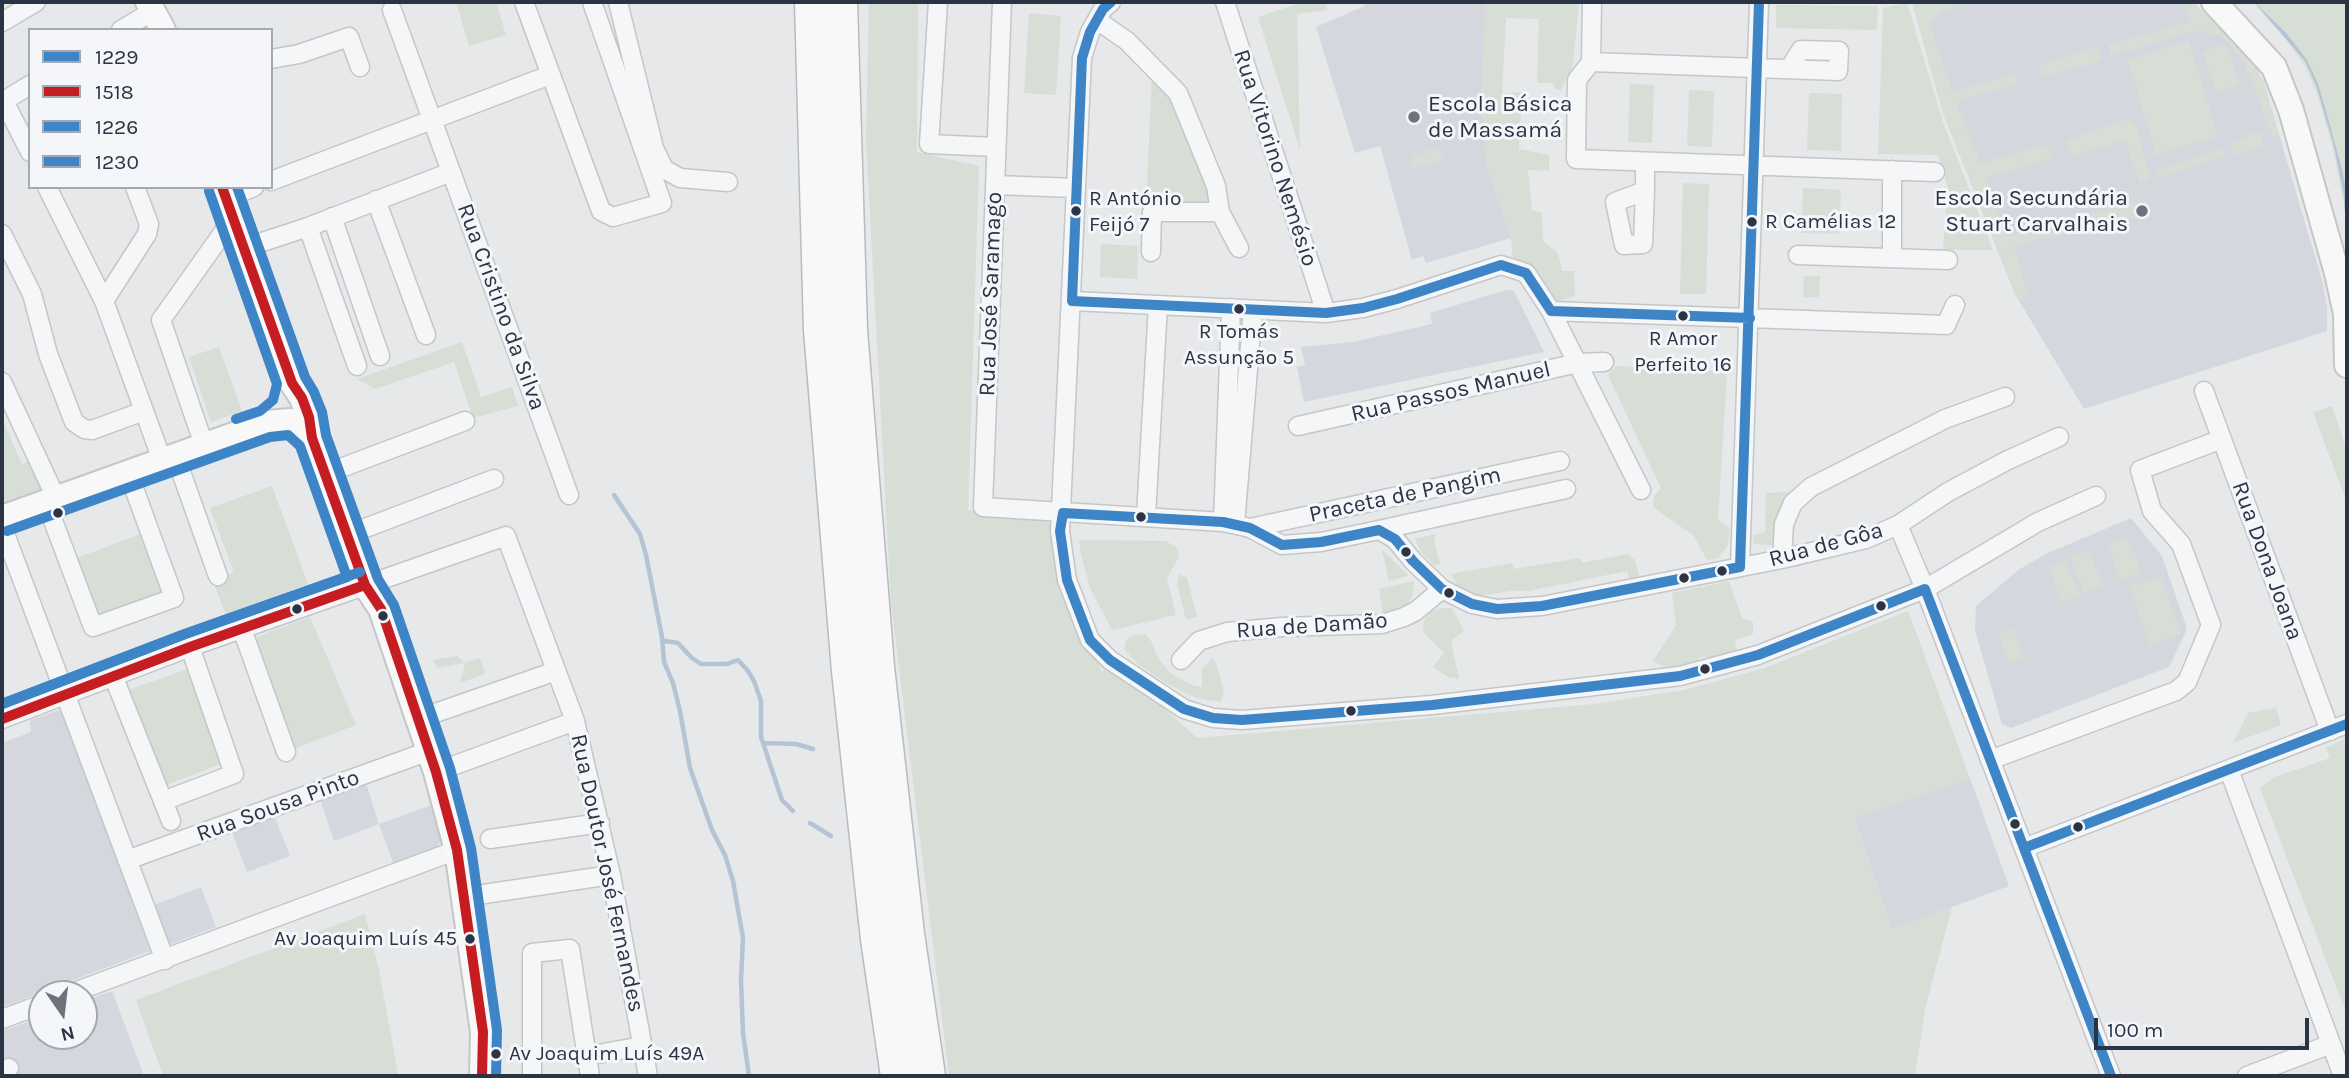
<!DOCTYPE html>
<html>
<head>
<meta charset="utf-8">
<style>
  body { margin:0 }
  #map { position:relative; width:2349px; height:1078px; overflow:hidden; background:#e6e8ea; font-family:Karla,sans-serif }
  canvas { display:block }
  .frame { position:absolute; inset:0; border:4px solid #2b3445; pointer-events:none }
  .legend { position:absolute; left:28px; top:28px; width:245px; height:161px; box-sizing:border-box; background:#f4f6f9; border:2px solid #a4a8b1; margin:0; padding:9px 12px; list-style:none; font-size:21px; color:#2b3445 }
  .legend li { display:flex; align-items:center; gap:14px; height:35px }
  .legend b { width:35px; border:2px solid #a4a8b1 }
  .north { position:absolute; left:28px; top:980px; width:70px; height:70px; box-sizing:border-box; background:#f4f6f9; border:2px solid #a4a8b1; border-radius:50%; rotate:166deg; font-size:19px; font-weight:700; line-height:28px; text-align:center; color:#2b3445 }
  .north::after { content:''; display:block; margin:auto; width:24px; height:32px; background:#6c737f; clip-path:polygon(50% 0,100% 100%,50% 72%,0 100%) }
  .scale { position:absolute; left:2094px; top:1018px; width:215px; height:32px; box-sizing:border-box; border:4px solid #2b3445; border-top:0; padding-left:9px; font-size:21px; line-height:24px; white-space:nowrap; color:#2b3445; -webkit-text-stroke:5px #f4f6f9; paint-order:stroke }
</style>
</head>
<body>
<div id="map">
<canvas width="2349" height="1078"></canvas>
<div class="frame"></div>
<ul class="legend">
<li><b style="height:9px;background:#3d85c6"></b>1229</li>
<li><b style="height:9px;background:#c61d23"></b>1518</li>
<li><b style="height:9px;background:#3d85c6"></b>1226</li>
<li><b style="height:9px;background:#3d85c6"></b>1230</li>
</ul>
<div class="north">N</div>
<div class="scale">100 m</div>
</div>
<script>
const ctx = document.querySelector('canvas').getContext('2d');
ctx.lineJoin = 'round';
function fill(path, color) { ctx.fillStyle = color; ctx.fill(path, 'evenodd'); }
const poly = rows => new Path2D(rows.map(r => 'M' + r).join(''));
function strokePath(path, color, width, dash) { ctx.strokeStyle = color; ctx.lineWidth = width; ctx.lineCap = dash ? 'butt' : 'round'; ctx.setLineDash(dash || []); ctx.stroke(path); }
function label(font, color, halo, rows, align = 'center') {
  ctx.font = font + ' Karla,sans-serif'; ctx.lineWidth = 6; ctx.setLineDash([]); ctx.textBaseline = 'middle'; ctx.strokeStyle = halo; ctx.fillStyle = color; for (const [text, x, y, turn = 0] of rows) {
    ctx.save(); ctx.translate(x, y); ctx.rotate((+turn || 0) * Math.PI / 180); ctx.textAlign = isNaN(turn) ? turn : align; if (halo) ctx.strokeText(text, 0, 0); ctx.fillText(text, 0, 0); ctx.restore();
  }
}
fill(poly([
  [1364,2,1483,2,1486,5,1482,89,1486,161,1511,238,1426,263,1423,256,1412,260,1380,146,1355,153,1316,27,1365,6],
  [1912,2,2193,2,2253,62,2264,83,2323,284,2327,308,2327,331,2084,409,2015,294,1943,113],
  [1506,290,1514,291,1544,352,1304,402,1297,367,1305,365,1301,347,1353,342,1432,324,1430,313],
  [2131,518,2162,556,2187,629,2169,667,2011,728,2002,724,1975,630,1976,606,2018,570,2048,553],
  [60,710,63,712,150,951,2,1007,2,743,31,732,30,720],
  [1970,778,2009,886,1892,929,1854,818],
  [366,783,379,824,435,804,442,839,437,847,431,852,394,865,379,824,334,841,320,799],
  [274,815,290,856,247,872,232,832],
  [201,887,216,927,163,947,149,907],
  [109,992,113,993,144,1076,2,1076,2,1031,42,1017,42,1036,84,1036,84,1001]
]), '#d4d7dd');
fill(poly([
  [456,2,496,2,506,35,469,46],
  [869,2,918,2,917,152,979,166,968,510,1047,518,1102,673,1110,660,1197,738,1595,704,1684,690,1765,668,1908,611,1970,778,1854,819,1892,929,1952,907,1925,1009,1915,1076,949,1076,891,602,866,141],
  [1303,2,1325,2,1327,10,1297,14,1300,150,1258,17],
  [1483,2,1579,2,1573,65,1561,90,1555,89,1553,83,1537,83,1539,19,1506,18,1502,94,1522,92,1519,149,1549,155,1549,171,1528,170,1532,210,1542,213,1543,241,1558,253,1562,271,1574,271,1575,296,1555,302,1513,260,1511,238,1486,161,1482,80,1486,6],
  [1912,2,1974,2,1944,11,1930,24,1952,91,2014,74,2017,84,1956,102,1981,163,2048,144,2052,158,1986,178,2005,237,2068,222,2072,232,2014,246,2029,297,2019,301,1943,113],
  [2185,2,2193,2,2253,62,2264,83,2280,138,2272,135,2243,60,2222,37,2203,31,2187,33,2111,56,2108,44,2190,22],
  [2253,2,2347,2,2347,219,2333,149,2317,93,2305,66,2289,43],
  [1907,3,1943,122,1993,250,1943,250,1948,188,1938,155,1878,154,1883,8],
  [1776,5,1878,6,1877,30,1776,28],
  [1029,13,1061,16,1056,95,1024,93],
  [2189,41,2218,136,2156,155,2128,60],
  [2226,44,2239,85,2216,92,2203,52],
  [2098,47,2102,61,2042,77,2039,65],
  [1152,75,1174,98,1210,187,1212,207,1146,206],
  [1630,84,1654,85,1652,143,1628,142],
  [1689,90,1714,91,1712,147,1687,146],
  [1809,93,1842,94,1841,151,1807,150],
  [2128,118,2134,123,2140,137,2150,179,2139,182,2125,140,2071,157,2066,141],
  [2260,132,2264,146,2234,155,2230,142],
  [1437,148,1444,152,1440,162,1431,165,1419,164,1417,168,1410,169,1412,158,1415,153,1424,155,1427,149],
  [2223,149,2225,157,2157,178,2155,171],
  [1683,183,1709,184,1706,294,1680,294],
  [1803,188,1841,190,1839,234,1801,233],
  [2133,201,2138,217,2093,231,2088,215],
  [1101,244,1138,246,1137,279,1100,277],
  [1804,276,1820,276,1819,297,1803,297],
  [462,342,481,397,512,387,518,406,473,418,454,362,375,389,357,379],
  [219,347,242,411,211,422,189,357],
  [1616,366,1727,372,1718,520,1730,528,1728,545,1718,558,1707,560,1694,536,1653,507,1654,496,1661,488,1608,375],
  [2332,406,2347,450,2347,503,2313,412],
  [2,419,22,464,29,461,46,496,2,511],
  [272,486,308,584,226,615,213,581,234,572,210,508],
  [1790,492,1780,517,1778,542,1771,545,1754,544,1753,535,1765,532,1766,493],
  [146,532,169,595,97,621,74,559],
  [1436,534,1434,541,1440,564,1434,565,1421,552,1415,539],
  [2128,538,2142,573,2121,581,2107,546],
  [1079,540,1166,541,1177,548,1179,557,1167,578,1176,615,1112,630,1090,588,1081,554],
  [1382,550,1408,574,1408,576,1389,581],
  [2089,550,2103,586,2084,593,2070,557],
  [1627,554,1635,560,1639,576,1630,581,1627,571,1529,591,1511,591,1467,598,1450,574,1512,563,1514,569,1580,558,1582,563],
  [2066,559,2080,595,2062,602,2048,566],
  [1179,574,1187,578,1197,617,1186,620,1177,583],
  [2160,576,2181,633,2150,645,2129,587],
  [1414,581,1413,595,1407,604,1383,613,1379,589],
  [1729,581,1742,618,1753,622,1753,634,1735,640,1737,651,1706,659,1705,656,1698,658,1698,661,1671,667,1665,667,1653,661,1676,625,1672,593],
  [1443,608,1452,608,1464,631,1451,641,1459,679,1448,677,1433,667,1444,653,1423,632,1424,620,1431,611],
  [310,617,356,725,286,752,256,637],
  [2014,628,2025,658,2009,664,1998,634],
  [1145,634,1151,641,1157,657,1170,673,1194,686,1202,687,1202,669,1212,658,1216,662,1224,692,1221,702,1196,698,1164,682,1139,665,1124,649,1126,640,1135,635],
  [457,656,465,663,480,658,485,674,460,683,465,663,438,668,433,660],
  [191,668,223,763,164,786,128,690],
  [2276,708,2281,725,2233,743,2248,713],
  [2347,738,2347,1015,2260,788,2275,777,2330,758,2326,748],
  [365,914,379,970,398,1074,402,1076,163,1076,136,1000]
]), '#d6ded6');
fill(poly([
  [2254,2,2287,34,2307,60,2318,84,2326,111,2343,173,2347,199,2345,200,2333,142,2316,85,2305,61]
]), '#b4c4d5');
strokePath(poly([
  [2346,195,2347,211],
  [614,495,640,534,646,555,662,637,664,662,673,683,680,711,690,768,712,830,725,855,733,881,743,938,741,981,743,1033,749,1076],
  [665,641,678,643,692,658,701,664,727,664,738,660,748,671,754,681,761,701,761,737,782,800,793,811],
  [764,743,796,744,813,749],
  [810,823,831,836]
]), '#b4c4d5', 4.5);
const street = poly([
  [524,2,601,211,613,217,662,203,592,2],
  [618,2,654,148,664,169,680,178,728,182],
  [938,2,929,144,995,147],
  [1002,2,983,507,1223,522,1250,528,1282,545,1321,542,1379,530,1395,539,1413,561,1442,589,1472,604,1497,609,1542,606,1782,559,1866,539,1898,525,1948,492,2008,460,2059,437],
  [1111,2,1103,9,1090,32,1082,58,1060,531,1067,580,1090,640,1110,660,1184,709,1213,718,1242,720,1432,705,1680,676,1758,655,1925,589,2038,522,2096,496],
  [1225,2,1326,313],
  [1592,2,1591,62,1577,80,1576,159,1935,172],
  [392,10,569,495],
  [1097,20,1127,41,1178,93,1216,186,1220,212,1152,212,1151,252],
  [2,22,36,2],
  [121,30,153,11],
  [271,59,299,54,349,37,360,67],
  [1591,62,1838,71,1839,51,1801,50,1789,69],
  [4,101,30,152],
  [2,102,30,85],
  [271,181,550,75],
  [995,185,1076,188],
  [47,187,104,301,162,460],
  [1645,191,1615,202,1624,245,1643,244,1645,191,1645,162],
  [226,198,254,187],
  [376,200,426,335],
  [1220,212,1239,248],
  [332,217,380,356],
  [308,227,357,366],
  [2,234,32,294,48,354,74,422,84,429,92,430,144,411],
  [244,248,308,227,451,172],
  [1798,255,1948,260],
  [1892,258,1892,170],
  [104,301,147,234,149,224,135,187],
  [1072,301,1326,313,1363,308,1397,299,1501,265,1526,273,1551,311,1946,325,1955,305],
  [1551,311,1641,490],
  [2,382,56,498],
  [2204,391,2330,731],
  [1298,426,1578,363,1604,362],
  [204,445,161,320,232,220],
  [175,455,218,576],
  [325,474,465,421],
  [46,502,93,627,174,598,128,472],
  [1146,516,1158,305],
  [1223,522,1231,308],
  [1235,524,1253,310],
  [1898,525,1925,589,2111,1076],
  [2,526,165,960],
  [1250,528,1560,461],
  [1379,530,1566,489],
  [347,535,494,479],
  [1782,559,1784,524,1793,503,1811,487,1945,419,2005,397],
  [1740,567,1759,2],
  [242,629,286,752],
  [1181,660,1199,641,1227,632,1282,627,1382,624,1404,617,1416,611,1442,589],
  [114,678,171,821],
  [2,719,190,647,506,536,575,721,611,875,648,1076],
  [418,719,556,671],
  [1990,760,2176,691,2187,682,2211,625,2181,544,2152,511,2140,470,2222,439],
  [2229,770,2343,1076],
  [436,772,575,721],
  [163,801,234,774,190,647],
  [490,839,600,823],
  [2024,848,2347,724],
  [127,860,429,751],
  [464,897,611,875],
  [69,994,457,850],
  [2,1019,42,1004],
  [587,1056,642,1046],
  [2,1071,9,1068],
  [532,1076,532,953,570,949,590,1076],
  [2247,1076,2331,1044]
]);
const secondary = poly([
  [148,2,163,30],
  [2214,2,2274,67,2291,110,2337,273,2346,314,2347,365],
  [222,187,232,220,244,248,292,383,302,398,309,417,312,438,365,585,381,609,436,772,457,850,483,1032,482,1076],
  [2,518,267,423,290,421,296,423,312,438]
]);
const highway = poly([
  [811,2,820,330,848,671,877,939,897,1076],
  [841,2,851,330,878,667,908,934,929,1076]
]);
strokePath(street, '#c4c6c8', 21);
strokePath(secondary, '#c4c6c8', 28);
strokePath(highway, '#b8bbbf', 35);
strokePath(street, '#f5f6f7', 18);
strokePath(secondary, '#f8f8f8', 24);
strokePath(highway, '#f8f8f8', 32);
strokePath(poly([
  [1111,2,1103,9,1090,32,1082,58,1072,301,1326,313,1363,308,1397,299,1501,265,1526,273,1551,311,1750,318],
  [1759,2,1740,567,1542,606,1497,609,1472,604,1442,589,1413,561,1395,539,1379,530,1321,542,1282,545,1250,528,1223,522,1063,513,1060,531,1067,580,1090,640,1110,660,1184,709,1213,718,1242,720,1432,705,1680,676,1758,655,1925,589,2111,1076],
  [2024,848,2347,724]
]), '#3d85c6', 10);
strokePath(poly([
  [222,187,292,383,302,398,309,417,312,438,365,585,381,609,436,772,457,850,483,1032,482,1076],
  [2,719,190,647,365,585]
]), '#c61d23', 10);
strokePath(poly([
  [209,191,277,384,273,400,260,411,236,419],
  [2,704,185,634,347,577,300,446,288,435,270,437,7,531]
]), '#3d85c6', 10);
strokePath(poly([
  [237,187,305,377,314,392,322,412,326,435,378,579,394,605,450,768,471,848,497,1030,496,1076],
  [2,704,185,634,360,572]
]), '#3d85c6', 10);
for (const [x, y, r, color] of [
  [1414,117,7,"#6c737f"],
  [1076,211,6,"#2b3445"],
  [2142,211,7,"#6c737f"],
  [1752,222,6,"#2b3445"],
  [1239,309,6,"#2b3445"],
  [1683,316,6,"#2b3445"],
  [58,513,6,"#2b3445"],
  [1141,517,6,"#2b3445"],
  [1406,552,6,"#2b3445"],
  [1722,571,6,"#2b3445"],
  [1684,578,6,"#2b3445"],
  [1449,593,6,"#2b3445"],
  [1881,606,6,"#2b3445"],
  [297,609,6,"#2b3445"],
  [383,616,6,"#2b3445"],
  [1705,669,6,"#2b3445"],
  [1351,711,6,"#2b3445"],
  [2015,824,6,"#2b3445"],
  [2078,827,6,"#2b3445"],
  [470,939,6,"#2b3445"],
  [496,1054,6,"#2b3445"]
]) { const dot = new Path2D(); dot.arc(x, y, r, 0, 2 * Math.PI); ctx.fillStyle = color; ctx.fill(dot); strokePath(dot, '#f4f6f9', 2.5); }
label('21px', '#2b3445', '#f4f6f9', [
  ["R António",1089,199],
  ["Feijó 7",1089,225],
  ["R Camélias 12",1765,222],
  ["R Tomás",1239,332,"center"],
  ["Assunção 5",1239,358,"center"],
  ["R Amor",1683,339,"center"],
  ["Perfeito 16",1683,365,"center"],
  ["Av Joaquim Luís 45",457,939,"right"],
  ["Av Joaquim Luís 49A",509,1054]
], 'left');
label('23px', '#2b3445', '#f4f6f9', [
  ["Escola Básica",1428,104],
  ["de Massamá",1428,130],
  ["Escola Secundária",2128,198,"right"],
  ["Stuart Carvalhais",2128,224,"right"]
], 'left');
label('23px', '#2b3445', '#f4f6f9', [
  ["Rua Vitorino Nemésio",1275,158,72],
  ["Rua José Saramago",991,294,-88],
  ["Rua Cristino da Silva",501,307,70],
  ["Rua Passos Manuel",1451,392,-13],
  ["Praceta de Pangim",1405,495,-12],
  ["Rua de Gôa",1826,545,-15],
  ["Rua Dona Joana",2267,561,70],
  ["Rua de Damão",1312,626,-4],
  ["Rua Sousa Pinto",278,806,-20],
  ["Rua Doutor José Fernandes",607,873,78]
]);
</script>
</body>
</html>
